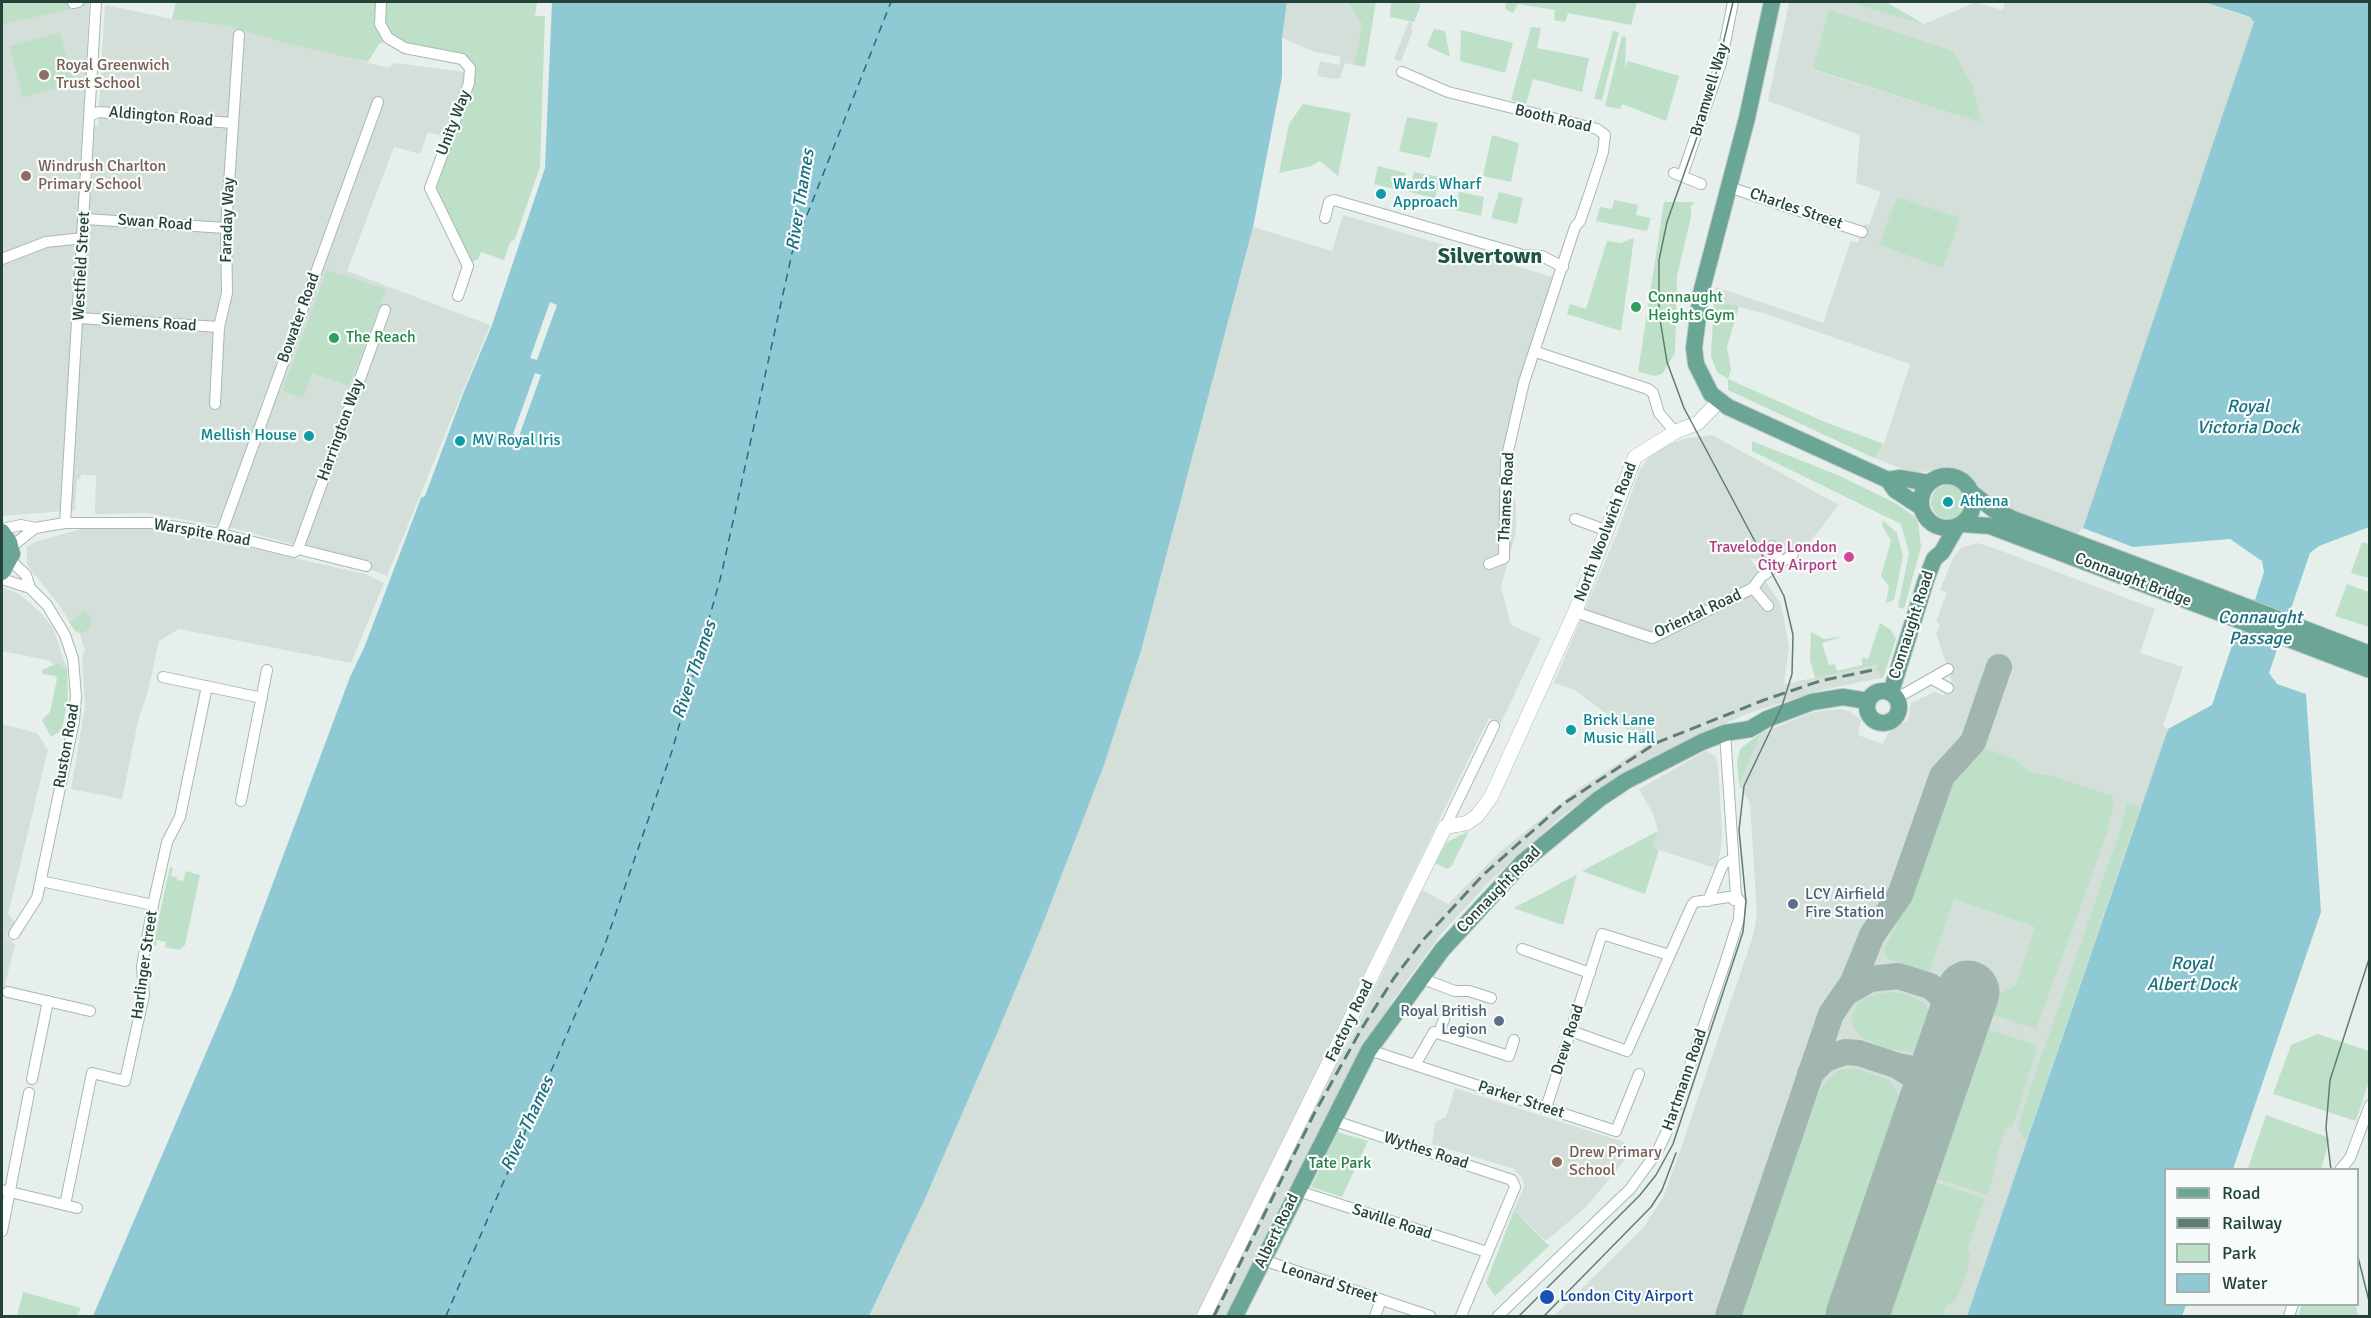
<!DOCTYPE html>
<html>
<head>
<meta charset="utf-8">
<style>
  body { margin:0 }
  #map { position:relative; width:2371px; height:1318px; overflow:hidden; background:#e6efeb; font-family:Signika,sans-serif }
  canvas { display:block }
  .frame { position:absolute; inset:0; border:3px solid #24423a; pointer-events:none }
  .legend { position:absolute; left:2164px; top:1168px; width:195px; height:138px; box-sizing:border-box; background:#f7fbf9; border:2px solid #a3b1ad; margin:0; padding:8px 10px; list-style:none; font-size:18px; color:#24423a }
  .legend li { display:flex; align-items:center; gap:12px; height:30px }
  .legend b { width:30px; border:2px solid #a3b1ad }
</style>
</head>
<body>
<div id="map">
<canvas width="2371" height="1318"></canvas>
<div class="frame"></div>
<ul class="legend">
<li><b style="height:8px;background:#6aa596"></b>Road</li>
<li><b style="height:8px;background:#5f7d75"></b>Railway</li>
<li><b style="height:16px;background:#bfe0c8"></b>Park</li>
<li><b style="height:16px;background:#8ec9d4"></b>Water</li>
</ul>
</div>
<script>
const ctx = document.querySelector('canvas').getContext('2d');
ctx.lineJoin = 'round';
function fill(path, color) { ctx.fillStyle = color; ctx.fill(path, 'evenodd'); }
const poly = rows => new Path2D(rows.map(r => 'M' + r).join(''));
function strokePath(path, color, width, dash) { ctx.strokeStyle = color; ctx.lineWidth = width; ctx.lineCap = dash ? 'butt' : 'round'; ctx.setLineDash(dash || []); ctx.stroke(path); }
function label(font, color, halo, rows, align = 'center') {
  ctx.font = font + ' Signika,sans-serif'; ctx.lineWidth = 4.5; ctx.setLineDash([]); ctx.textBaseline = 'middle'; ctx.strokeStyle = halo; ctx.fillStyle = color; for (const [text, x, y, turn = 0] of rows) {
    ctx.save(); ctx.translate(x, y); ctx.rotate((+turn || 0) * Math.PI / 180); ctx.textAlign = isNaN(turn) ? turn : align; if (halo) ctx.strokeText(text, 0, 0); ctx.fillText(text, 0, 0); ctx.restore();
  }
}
fill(poly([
  [1287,2,1347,2,1362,24,1354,65,1345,63,1340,78,1334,79,1317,76,1320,61,1339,65,1341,57,1315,52,1282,38],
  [1793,2,1850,2,1924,24,1976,2,2002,10,2005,2,2204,2,2253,19,2254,22,2083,528,2076,535,2003,506,1966,476,1945,469,1914,473,1874,458,1884,444,1910,364,1763,313,1714,301,1716,287,1823,323,1851,241,1858,243,1864,224,1869,225,1881,192,1856,183,1860,135,1768,101,1789,3],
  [1829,10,1973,87,1982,123,1814,70],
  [89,5,84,126,98,126,105,5,172,19,228,26,388,68,395,63,465,72,460,95,445,137,428,132,420,154,394,147,347,271,490,325,387,576,369,569,371,561,319,551,232,528,146,513,95,514,96,475,81,475,80,479,77,479,75,510,2,516,2,25],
  [1409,21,1413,23,1411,29,1413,30,1401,62,1394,59],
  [1343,215,1556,278,1508,437,1512,496,1516,503,1516,532,1501,587,1511,625,1541,638,1501,723,1489,718,1196,1316,869,1316,924,1201,1042,926,1104,764,1141,651,1253,227,1332,251],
  [1712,435,1839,505,1800,554,1786,565,1750,558,1781,604,1789,646,1784,684,1877,665,1880,678,1822,690,1746,714,1639,764,1563,815,1490,881,1442,933,1393,1000,1335,1099,1227,1316,1210,1316,1332,1072,1352,1037,1422,890,1448,904,1502,850,1577,790,1647,745,1575,690,1554,683,1618,531,1640,469,1651,455,1666,445,1684,439],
  [81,529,150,529,228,543,365,574,384,583,351,663,179,629,159,641,147,695,139,717,122,799,71,789,85,707,82,655,85,651,80,634,75,631,60,606,27,565,27,547,35,542],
  [1977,543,1991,547,2155,609,2140,653,2183,667,2163,726,2168,729,1967,1316,1554,1316,1643,1228,1663,1198,1679,1154,1753,936,1757,914,1750,803,1739,785,1761,733,1814,712,1840,709,1849,711,1861,720,1858,735,1883,744,1889,732,1908,720,1911,703,1934,692,1944,695,1952,681,1936,634,1940,624,1936,622,1947,592,1940,590,1953,558,1961,548],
  [2,587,19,594,39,611,53,628,67,669,58,663,52,664,51,661,2,651],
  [2,724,37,733,48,750,8,914,17,925,6,936,15,945,2,996],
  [1706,751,1716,756,1718,766,1722,830,1721,850,1715,868,1653,848,1658,831,1653,814,1639,789],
  [1455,1088,1624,1142,1629,1155,1587,1206,1546,1241,1514,1210,1524,1187,1522,1178,1514,1169,1432,1144,1435,1122,1446,1117]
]), '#d4dfda');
fill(poly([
  [2,2,89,2,89,5,2,25],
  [176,2,537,2,535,16,545,16,540,167,515,239,510,242,504,260,481,252,478,259,472,262,435,190,475,79,474,65,459,52,404,43,394,36,379,44,368,62,293,45,228,26,172,19],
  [1347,2,1376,2,1365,67,1354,65,1362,24],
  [1391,2,1410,2,1421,4,1414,22,1390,17],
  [1506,2,1637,2,1631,25,1568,13,1565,22,1554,20,1555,10,1518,4,1513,13,1505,9],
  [1850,2,1886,2,1924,24,1888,14],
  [1829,10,1953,51,1973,87,1982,123,1813,69],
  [1531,27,1541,28,1537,48,1589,58,1582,92,1533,79,1526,104,1511,100],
  [1434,29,1445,31,1450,57,1427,46],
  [1461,30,1513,43,1505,73,1460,61],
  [1613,31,1619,32,1602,100,1594,99],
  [60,33,74,84,23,97,9,46],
  [1622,36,1626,37,1625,68,1628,61,1679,76,1666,121,1622,104,1620,109,1605,106],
  [1303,104,1351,113,1338,176,1320,161,1311,166,1279,173,1289,124],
  [1407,117,1438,123,1430,158,1399,151],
  [1492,135,1519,143,1511,182,1483,176],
  [1378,166,1406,173,1402,191,1374,184],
  [1414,172,1440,177,1435,198,1409,192],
  [1459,192,1484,197,1481,216,1455,210],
  [1499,192,1523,198,1517,224,1491,218],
  [1897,197,1960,218,1943,268,1879,245],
  [1614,200,1638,205,1636,215,1651,218,1647,231,1596,221,1600,207,1612,209],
  [1664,202,1695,202,1691,206,1691,217,1677,276,1675,353,1662,374,1655,376,1638,372],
  [1634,238,1621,331,1567,314,1570,304,1586,309,1607,241,1620,243],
  [327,270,386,289,349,386,312,373,303,398,282,391],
  [1714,301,1739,306,1727,347,1731,370,1728,379,1825,422,1884,444,1874,458,1728,390,1728,379,1717,372,1711,356],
  [1752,441,1840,476,1895,503,1914,516,1918,523,1921,547,1904,609,1898,607,1909,553,1901,524,1752,451],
  '1931 502a17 17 0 1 1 34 0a17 17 0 1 1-34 0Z',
  [1883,520,1897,533,1903,556,1894,600,1886,603,1889,586,1881,576,1891,541,1882,525],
  [2362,542,2369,544,2369,578,2351,573],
  [2347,584,2369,592,2369,627,2335,616],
  [85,611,91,617,90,628,83,633,75,631,69,622],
  [1880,623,1891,630,1896,639,1883,678,1880,678,1877,665,1815,678,1810,660,1811,632,1824,639,1844,636,1822,643,1829,665,1835,664,1837,671,1862,665,1862,657,1868,659],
  [58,663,67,669,68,698,62,730,51,737,42,720,50,712,57,679,55,676,43,674,42,670],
  [1761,733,1757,743,1739,785,1737,762,1740,749],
  [1985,749,2015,759,2029,772,2048,775,2112,796,2113,808,2107,833,2036,1029,1988,1013,1993,997,2016,985,2035,927,1954,899,1929,973,1887,958,1884,950,1914,889,1950,788,1962,771],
  [2127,803,2140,807,2027,1139,2024,1140,2018,1129,2027,1098,2121,828],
  [1469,831,1451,867,1447,869,1435,863,1447,842],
  [1658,831,1653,848,1659,850,1645,894,1582,871],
  [170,867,173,868,171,876,177,877,177,880,183,881,186,871,200,875,185,945,179,950,165,947,166,942,157,940,156,946,153,945],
  [1577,874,1563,925,1513,908,1543,893],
  [1890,992,1907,994,1926,1005,1931,1019,1919,1054,1885,1048,1861,1037,1854,1029,1851,1018,1858,1003,1868,996],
  [1983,1027,2038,1046,2013,1125,2006,1128,1997,1154,1996,1166,1987,1195,1932,1177],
  [2318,1034,2369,1051,2369,1081,2356,1121,2273,1094,2291,1045],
  [1841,1069,1858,1069,1889,1080,1903,1102,1830,1316,1739,1316,1812,1103,1829,1078],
  [2266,1115,2330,1138,2321,1169,2248,1168],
  [1337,1132,1368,1141,1342,1197,1311,1187],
  [1930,1180,1985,1199,1967,1251,1970,1252,1969,1265,1957,1299,1946,1307,1943,1316,1884,1316],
  [1514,1210,1549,1246,1495,1296,1486,1283],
  [23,1292,81,1308,77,1316,17,1316],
  [2302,1305,2351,1305,2356,1307,2358,1316,2298,1316]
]), '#bfe0c8');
fill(poly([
  [552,2,1287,2,1282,38,1282,77,1253,227,1141,651,1104,765,1042,926,998,1031,924,1201,869,1316,93,1316,233,990,350,677,364,648,421,498,425,496,463,394,492,325,545,168],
  [2204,2,2369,2,2369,527,2319,546,2310,553,2269,673,2277,684,2306,694,2321,912,2233,1169,2166,1170,2166,1304,2186,1305,2182,1316,1967,1316,2168,729,2212,705,2248,598,2255,600,2264,572,2262,561,2230,539,2133,547,2083,528,2254,22,2250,17]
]), '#8ec9d4');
fill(poly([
  [550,302,557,305,537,360,530,358],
  [535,373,541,375,519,436,513,434]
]), '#e6efeb');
strokePath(poly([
  [446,1316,603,950,672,751,721,576,792,253,891,2]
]), '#1c6f80', 1.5, [8, 6]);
strokePath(poly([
  [1846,993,1870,979,1898,976,1930,986,1945,999,1951,1011,1953,1025,1952,1038,1943,1059,1934,1067,1924,1071,1898,1066],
  [1810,1074,1825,1059,1845,1052,1859,1053,1898,1066,1912,1075,1922,1089,1925,1104,1924,1118],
  [1728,1316,1831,1014,1853,982,1872,935,1900,895,1942,776,1973,742,1999,667]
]), '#a2b6b0', 26);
strokePath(poly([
  [1857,1316,1968,992]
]), '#a2b6b0', 63);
const minor = poly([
  [381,2,380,24,388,38,405,48,462,59,470,68,469,83,430,188,468,266,458,296],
  [73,3,78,2],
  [1402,72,1448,92,1597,129,1605,135,1603,152,1591,189,1580,221,1575,227,1524,382,1506,460,1504,558,1489,564],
  [91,115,99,112,232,123],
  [1674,173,1701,184],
  [1682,176,1721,63,1733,2],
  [1729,187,1862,232],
  [1325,218,1329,202,1334,200,1523,255,1542,256,1563,267],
  [85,219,226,228],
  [2,259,46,242,84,238],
  [79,318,219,327],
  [1536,352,1648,389,1653,393,1659,413,1675,432],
  [215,404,219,327,227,293,226,228,239,35],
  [1575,519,1608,531],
  [65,523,96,2],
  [2,529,21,525,35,528,65,523,152,523,221,534,294,552,298,549],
  [221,534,378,102],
  [1772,546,1781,563],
  [11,547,35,528],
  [298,549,385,310],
  [298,549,366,566],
  [10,560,26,575,30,588,47,605,65,635,73,659,76,696,74,721,37,898,14,934],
  [2,579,30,588],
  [1753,588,1768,606],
  [1575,612,1652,638,1753,588,1761,577,1793,554],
  [163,677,262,698],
  [1932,679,1948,688],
  [1897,698,1948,669],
  [1725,733,1736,896,1734,900],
  [241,801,267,670],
  [1445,827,1494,726],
  [41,881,153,905],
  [1708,901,1723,864,1733,859],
  [1522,949,1590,973],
  [1420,978,1455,991,1469,991,1491,998],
  [8,992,90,1011],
  [1571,1031,1627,1051,1692,905,1695,902,1736,896],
  [1439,1033,1444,1019],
  [1369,1050,1616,1131,1639,1074],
  [1415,1065,1434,1032,1509,1056,1514,1040],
  [32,1079,48,1001],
  [1546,1108,1602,934,1669,955],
  [1332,1120,1512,1180,1515,1187,1461,1316],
  [2340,1170,2350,1158,2370,1105],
  [2,1190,77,1208],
  [1298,1191,1487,1252],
  [65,1205,92,1073,125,1081,144,995,142,966,153,905,167,842,180,817,207,686],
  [2,1231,29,1093],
  [1263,1260,1430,1316],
  [1375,1316,1381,1300],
  [1498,1316,1630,1189,1657,1152,1669,1127,1726,960,1739,919,1740,901,1736,896],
  [2289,1316,2293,1304]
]);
const tertiary = poly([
  [1204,1316,1445,827,1467,823,1477,816,1491,797,1575,612,1635,457,1675,432,1698,423,1719,401]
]);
const primary = poly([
  [1772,2,1747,118,1701,293,1694,348,1696,364,1711,394,1728,407,1888,480,1900,478,1929,483],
  '1921 502a26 26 0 1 1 52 0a26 26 0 1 1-52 0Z',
  [1888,480,1895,490,1921,507],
  [1971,492,1994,510,2013,519,2197,588],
  [1962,524,1990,526,2191,602],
  [2,532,9,542,12,554,2,572],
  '1867 707a16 16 0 1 1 32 0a16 16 0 1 1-32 0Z',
  [1891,692,1926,580,1934,559,1942,552,1957,526],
  [1235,1316,1369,1050,1442,950,1523,862,1599,799,1626,781,1702,742,1725,733,1750,729,1767,719,1812,702,1843,697,1868,701]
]);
strokePath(minor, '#a8b8b2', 12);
strokePath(tertiary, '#a8b8b2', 15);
strokePath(primary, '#c2cac8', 18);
strokePath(minor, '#fff', 10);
strokePath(tertiary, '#fff', 14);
strokePath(primary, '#6aa596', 16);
strokePath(poly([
  [2331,1170,2326,1128,2330,1080,2370,956],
  [2358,1257,2370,1305],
  [1519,1316,1640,1195,1656,1175,1673,1144,1743,932,1746,902,1739,830,1744,786,1782,706,1792,674,1793,635,1784,596,1684,408,1667,362,1659,313,1659,260,1667,222,1709,103,1733,2],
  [1544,1316,1651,1207,1662,1190,1676,1153]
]), '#5f7d75', 1.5);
strokePath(poly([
  [1214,1316,1314,1114,1362,1028,1394,978,1424,939,1483,875,1563,804,1656,743,1764,700,1820,681,1878,669]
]), '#5f7d75', 3, [12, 6]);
const primaryBridge = poly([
  [2197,588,2370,654],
  [2191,602,2370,670]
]);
strokePath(primaryBridge, '#c2cac8', 18, []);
strokePath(primaryBridge, '#6aa596', 16);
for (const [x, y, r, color] of [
  [44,75,6,"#8d6e63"],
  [26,176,6,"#8d6e63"],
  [1381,194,6,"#0f9aa8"],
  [1636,307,6,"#2e9e5b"],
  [334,338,6,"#2e9e5b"],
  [309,436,6,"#0f9aa8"],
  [460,441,6,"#0f9aa8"],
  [1948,502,6,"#0f9aa8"],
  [1849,557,6,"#d1479c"],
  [1571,730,6,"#0f9aa8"],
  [1793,904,6,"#5c6f8a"],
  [1499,1021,6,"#5c6f8a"],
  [1557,1162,6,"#8d6e63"],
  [1547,1297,8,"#1a4fb4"]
]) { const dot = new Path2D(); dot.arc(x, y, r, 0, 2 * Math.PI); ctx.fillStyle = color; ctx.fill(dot); strokePath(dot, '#f7fbf9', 2); }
label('16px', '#785e54', '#f7fbf9', [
  ["Royal Greenwich",56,66],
  ["Trust School",56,84],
  ["Windrush Charlton",38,167],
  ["Primary School",38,185],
  ["Drew Primary",1569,1153],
  ["School",1569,1171]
], 'left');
label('16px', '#24423a', '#f7fbf9', [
  ["Bramwell Way",1710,90,-73],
  ["Aldington Road",161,117,5],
  ["Booth Road",1553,119,13],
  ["Unity Way",454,123,-69],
  ["Charles Street",1796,209,19],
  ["Faraday Way",228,220,-88],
  ["Swan Road",155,223,4],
  ["Westfield Street",82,266,-87],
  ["Bowater Road",299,318,-70],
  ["Siemens Road",149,323,4],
  ["Harrington Way",341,430,-70],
  ["Thames Road",1507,497,-87],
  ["North Woolwich Road",1606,532,-69],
  ["Warspite Road",202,533,10],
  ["Connaught Bridge",2133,580,21],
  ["Oriental Road",1698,614,-25],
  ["Connaught Road",1912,625,-72],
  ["Ruston Road",67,746,-80],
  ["Connaught Road",1499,890,-46],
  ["Harlinger Street",145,965,-82],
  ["Factory Road",1350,1021,-64],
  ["Drew Road",1568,1040,-72],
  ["Hartmann Road",1685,1080,-71],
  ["Parker Street",1521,1100,18],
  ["Wythes Road",1426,1151,18],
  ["Saville Road",1392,1222,18],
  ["Albert Road",1277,1231,-64],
  ["Leonard Street",1329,1283,18]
]);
label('16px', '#0d838f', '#f7fbf9', [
  ["Wards Wharf",1393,185],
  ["Approach",1393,203],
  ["Mellish House",297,436,"right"],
  ["MV Royal Iris",472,441],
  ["Athena",1960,502],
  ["Brick Lane",1583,721],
  ["Music Hall",1583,739]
], 'left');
label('16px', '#27864d', '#f7fbf9', [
  ["Connaught",1648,298],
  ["Heights Gym",1648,316],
  ["The Reach",346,338]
], 'left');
label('16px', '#b23c85', '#f7fbf9', [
  ["Travelodge London",1837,548],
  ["City Airport",1837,566]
], 'right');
label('16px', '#4e5e75', '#f7fbf9', [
  ["LCY Airfield",1805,895],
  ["Fire Station",1805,913],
  ["Royal British",1487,1012,"right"],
  ["Legion",1487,1030,"right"]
], 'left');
label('16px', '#2d7a4b', '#f7fbf9', [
  ["Tate Park",1340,1164]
]);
label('16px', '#164399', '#f7fbf9', [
  ["London City Airport",1560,1297]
], 'left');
label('italic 18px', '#1c6f80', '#f7fbf9', [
  ["River Thames",801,200,-81],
  ["Royal",2248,407],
  ["Victoria Dock",2248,428],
  ["Connaught",2260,618],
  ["Passage",2260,639],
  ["River Thames",695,670,-71],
  ["Royal",2192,964],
  ["Albert Dock",2192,985],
  ["River Thames",528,1124,-65]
]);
label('bold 22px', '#1f5548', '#f7fbf9', [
  ["Silvertown",1490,257]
]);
</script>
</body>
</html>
